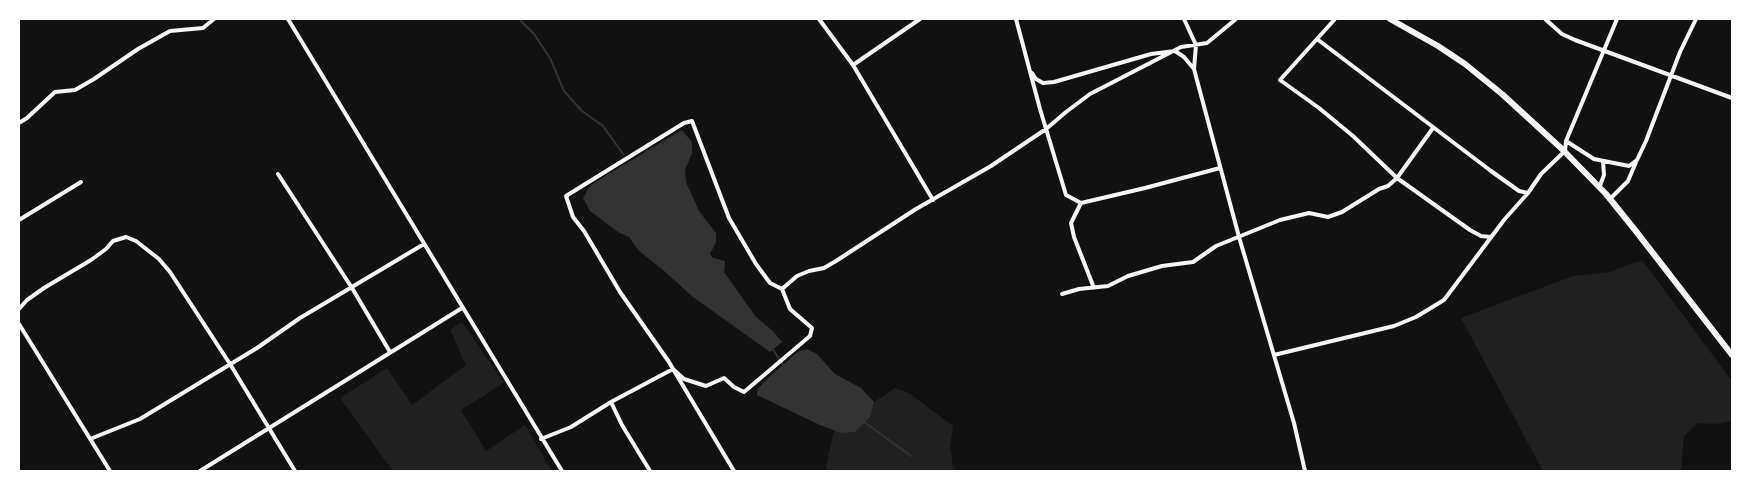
<!DOCTYPE html>
<html>
<head>
<meta charset="utf-8">
<style>
  body { margin:0 }
  #map { position:relative; width:1751px; height:490px; overflow:hidden; background:#111; font-family:"Asap Condensed",sans-serif }
  canvas { display:block }
  .frame { position:absolute; inset:0; border:20px solid #fff; pointer-events:none }
</style>
</head>
<body>
<div id="map">
<canvas width="1751" height="490"></canvas>
<div class="frame"></div>
</div>
<script>
const ctx = document.querySelector('canvas').getContext('2d');
ctx.lineJoin = 'round';
function fillPath(path, color) { ctx.fillStyle = color; ctx.fill(path, 'evenodd'); }
const toPath = rows => new Path2D(rows.map(r => 'M' + r).join(''));
function stroke(path, color, width, dash) { ctx.strokeStyle = color; ctx.lineWidth = width; ctx.lineCap = dash ? 'butt' : 'round'; ctx.setLineDash(dash || []); ctx.stroke(path); }
const green = toPath([
  [1642,260,1732,381,1732,421,1715,424,1698,423,1684,436,1681,471,1543,471,1461,318,1573,276,1610,272],
  [462,322,504,383,461,410,486,451,525,425,552,471,393,471,340,398,387,368,412,405,466,365,450,330],
  [895,388,910,394,953,426,950,447,954,471,826,471,826,466,834,430,841,433,870,417,874,402]
]);
const water = toPath([
  [682,130,692,142,692,153,685,170,686,182,699,211,716,233,716,242,710,254,713,258,725,261,724,272,756,317,773,331,782,342,770,352,693,297,663,270,639,251,629,237,618,232,590,211,583,198,590,186,610,173],
  [807,349,817,354,835,374,861,388,874,402,870,417,855,432,841,433,820,425,757,395,757,390,769,377,799,351]
]);
const stream = toPath([
  [519,19,534,34,550,58,564,91,582,111,603,126,623,154],
  [772,348,783,365],
  [864,422,911,456]
]);
const minor = toPath([
  [288,19,562,471],
  [819,19,853,65,933,200],
  [1016,19,1040,109,1066,195,1081,203,1071,223,1074,237,1094,288],
  [1184,19,1196,45,1194,69,1239,237,1294,423,1305,471],
  [1335,19,1280,80,1319,108,1353,136,1397,178,1470,230,1481,236,1491,237],
  [1545,19,1562,34,1575,40,1732,98],
  [1317,39,1491,171,1519,191,1528,193],
  [853,65,920,19],
  [1032,73,1036,79,1043,83,1054,82,1151,54,1175,51,1184,57,1194,69],
  [19,123,27,118,55,92,75,90,94,79,138,49,170,31,203,28,214,19],
  [1566,141,1594,159,1629,166,1637,160,1646,141,1680,52,1696,19],
  [278,174,352,288,390,352],
  [1599,188,1604,175,1603,161],
  [1610,199,1628,181,1636,162],
  [1081,203,1145,188,1220,168],
  [19,220,81,182],
  [782,289,797,276,809,271,824,268,836,261,916,209,991,166,1046,129,1066,112,1090,94,1181,47,1207,43,1236,19],
  [1062,294,1079,289,1108,286,1128,276,1162,266,1193,262,1216,246,1280,220,1309,213,1328,217,1342,212,1379,189,1388,186,1397,178,1433,128],
  [19,309,27,300,44,288,91,260,106,249,113,241,126,237,136,241,159,259,170,272,230,364,295,471],
  [19,324,110,471],
  [1274,355,1394,326,1416,317,1444,300,1504,220,1528,193,1541,174,1565,151,1566,141,1617,19],
  [611,402,622,425,650,471],
  [90,439,140,419,257,348,300,318,424,244],
  [541,439,571,427,611,402,673,369,684,379,706,386,724,378,734,387,744,392,810,336,812,328,790,309,782,289,770,283,756,264,729,218,692,121,684,123,566,196,573,217,584,231,620,292,669,362,673,369,734,471],
  [200,471,462,308]
]);
const primary = toPath([
  [1390,19,1438,46,1465,64,1502,94,1562,149,1606,194,1635,230,1732,355]
]);
fillPath(green, '#202020');
fillPath(water, '#333');
stroke(stream, '#333', 2);
stroke(minor, '#f5f5f5', 4);
stroke(primary, '#f5f5f5', 6);
</script>
</body>
</html>
